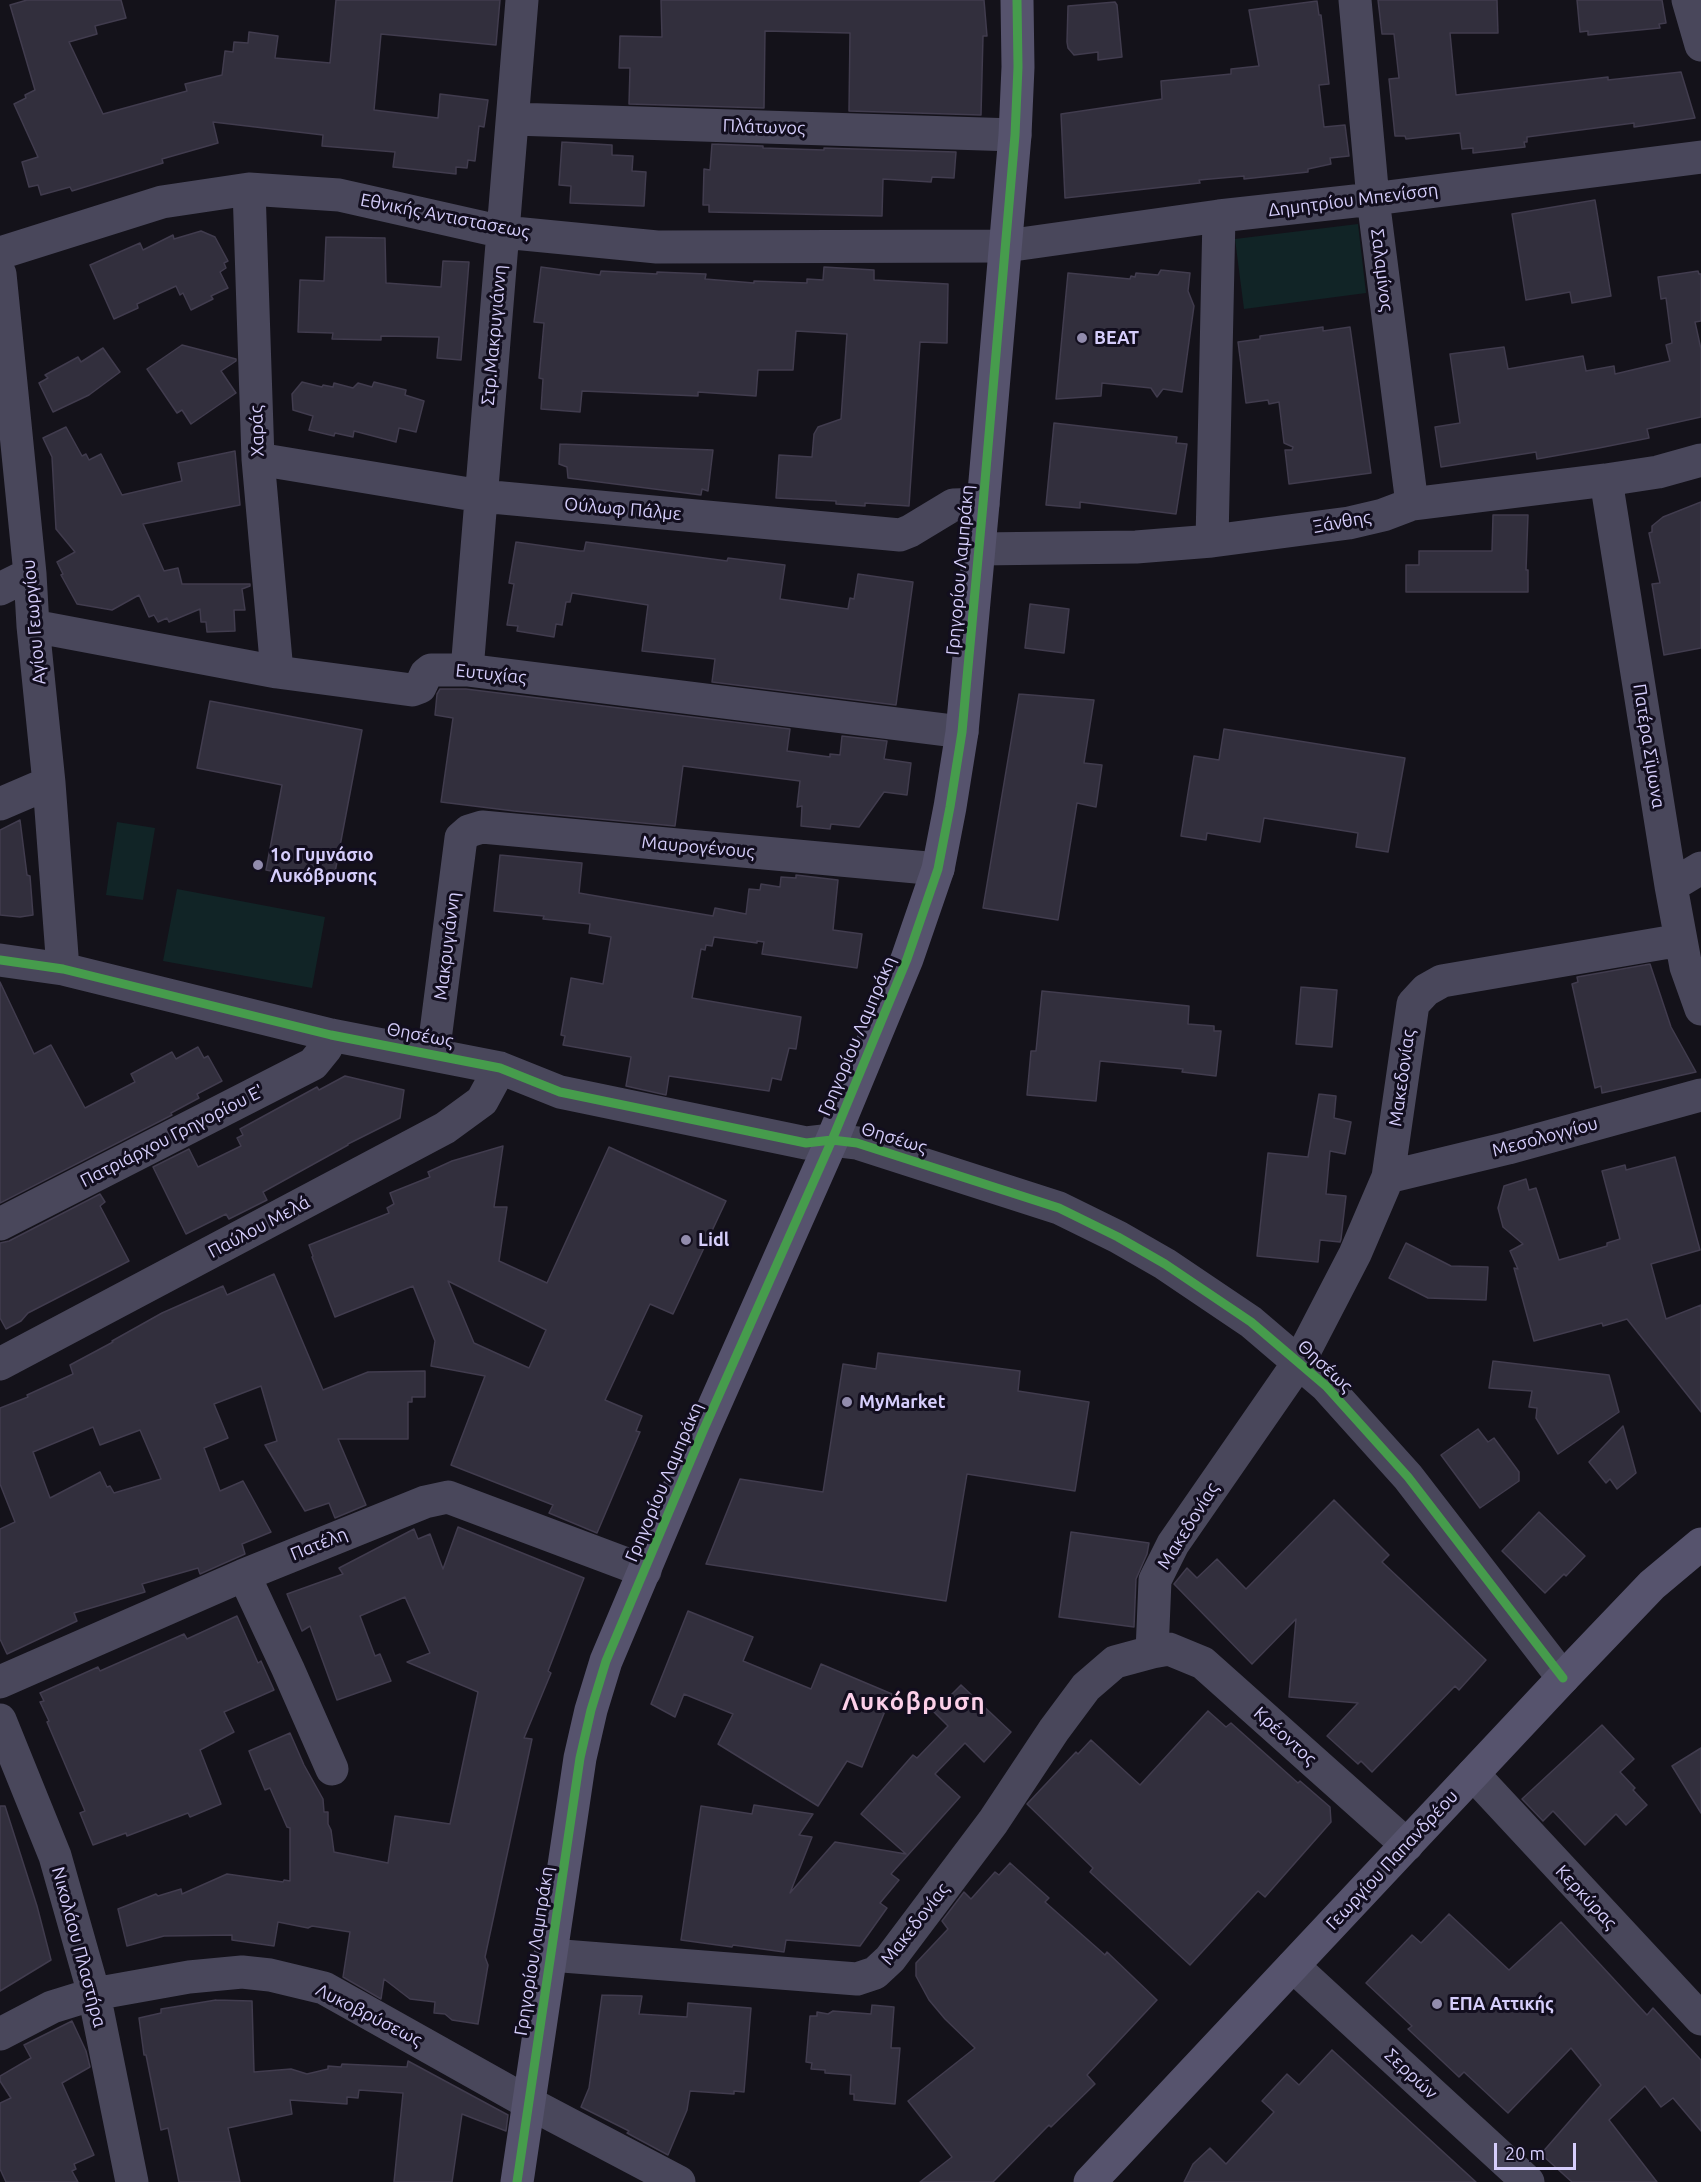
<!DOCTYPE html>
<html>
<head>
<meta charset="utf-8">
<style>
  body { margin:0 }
  #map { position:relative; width:1701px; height:2182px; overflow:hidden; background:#14121a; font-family:Ubuntu,sans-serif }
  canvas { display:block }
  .scale { position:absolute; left:1494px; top:2143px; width:82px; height:27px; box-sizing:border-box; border:3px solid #d6cefc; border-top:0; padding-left:8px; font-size:18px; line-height:21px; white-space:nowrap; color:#d6cefc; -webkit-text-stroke:4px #120e1e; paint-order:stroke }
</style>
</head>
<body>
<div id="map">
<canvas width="1701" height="2182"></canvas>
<div class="scale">20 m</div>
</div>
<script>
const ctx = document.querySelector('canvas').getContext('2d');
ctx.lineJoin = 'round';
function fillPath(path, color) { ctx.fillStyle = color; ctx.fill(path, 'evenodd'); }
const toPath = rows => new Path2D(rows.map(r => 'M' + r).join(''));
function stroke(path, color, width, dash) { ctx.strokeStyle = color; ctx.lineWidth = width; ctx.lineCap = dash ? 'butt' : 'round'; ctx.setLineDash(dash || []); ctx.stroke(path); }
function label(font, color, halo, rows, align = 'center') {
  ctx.font = font + ' Ubuntu,sans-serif'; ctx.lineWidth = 6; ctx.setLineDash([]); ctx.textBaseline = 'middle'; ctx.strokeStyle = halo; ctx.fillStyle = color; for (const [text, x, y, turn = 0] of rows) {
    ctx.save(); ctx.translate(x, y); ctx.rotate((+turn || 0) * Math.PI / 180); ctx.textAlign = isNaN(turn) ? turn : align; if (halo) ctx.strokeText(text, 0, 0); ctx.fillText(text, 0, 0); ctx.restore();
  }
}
const green = toPath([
  [1358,224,1366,293,1244,309,1235,239],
  [117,822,155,828,143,900,106,895],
  [177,889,325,917,312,988,163,961]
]);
const building = toPath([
  [27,0,121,0,126,18,95,26,97,34,69,42,103,114,187,91,185,84,222,75,225,51,233,52,234,42,248,43,249,32,278,36,275,58,330,63,336,0,500,0,496,45,381,34,374,110,438,118,440,94,488,100,484,127,479,126,475,161,468,160,467,168,456,167,456,174,393,167,395,152,322,146,323,135,213,122,218,143,162,159,163,163,72,191,70,187,41,195,38,185,29,187,22,162,38,157,14,104,26,98,25,95,35,90,10,5,27,0],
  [661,0,984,0,987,36,983,36,981,115,849,111,850,33,765,31,764,108,629,104,630,68,619,68,620,36,662,37,661,0],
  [1378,0,1497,0,1498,33,1450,33,1456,95,1608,77,1608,80,1681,72,1695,118,1634,127,1634,123,1527,137,1527,142,1524,142,1525,147,1473,153,1473,148,1462,149,1460,133,1406,139,1405,136,1395,136,1389,79,1399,78,1394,34,1382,34,1378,0],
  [1577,0,1662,0,1666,23,1659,24,1660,28,1588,35,1588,31,1580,32,1577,0],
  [1317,1,1319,15,1321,15,1329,84,1319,85,1324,127,1345,125,1349,156,1330,158,1331,164,1308,169,1308,172,1244,179,1244,176,1199,180,1200,183,1065,198,1061,114,1162,99,1161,81,1231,74,1231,69,1259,66,1249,10,1317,1],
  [1115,2,1117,5,1122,57,1098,60,1098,52,1074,55,1068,48,1067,42,1068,6,1115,2],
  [562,142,612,145,612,155,633,156,632,171,646,172,644,206,570,203,571,186,559,185,562,142],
  [712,144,763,146,763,148,824,150,824,148,956,152,954,178,932,177,931,182,883,179,882,216,709,212,709,205,703,205,704,169,710,170,712,144],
  [1595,200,1611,296,1572,303,1570,292,1526,300,1512,214,1595,200],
  [201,231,215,237,228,261,224,263,226,268,220,272,228,288,211,296,213,299,191,310,183,293,180,295,176,286,137,304,138,308,114,319,90,265,140,243,143,250,173,235,174,239,201,231],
  [326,237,385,238,386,283,441,287,443,261,469,262,461,360,437,358,439,337,381,336,381,340,332,339,333,333,298,332,300,280,324,281,326,237],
  [541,267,600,275,601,271,657,274,657,272,706,274,705,279,754,283,754,281,807,283,807,279,823,280,824,267,874,270,874,280,948,284,947,343,920,342,909,506,865,503,865,506,836,504,836,501,776,498,779,455,812,457,814,434,818,427,841,419,847,334,796,331,793,370,758,370,756,396,698,392,698,396,582,391,580,412,541,409,543,379,539,378,544,323,534,322,541,267],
  [1161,270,1190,273,1188,291,1194,306,1182,392,1163,389,1157,397,1151,388,1102,383,1101,396,1056,399,1068,273,1130,279,1131,276,1135,277,1136,273,1158,275,1161,270],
  [1698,271,1699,274,1701,274,1701,321,1695,322,1701,349,1701,417,1647,429,1649,438,1599,448,1537,459,1536,452,1441,467,1435,427,1460,423,1450,354,1504,347,1508,369,1583,356,1586,371,1614,366,1615,374,1670,361,1666,345,1672,343,1666,298,1661,299,1658,277,1698,271],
  [1323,327,1323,331,1350,327,1371,473,1289,484,1285,450,1292,450,1293,447,1284,443,1279,402,1269,404,1268,400,1246,403,1238,342,1260,339,1260,336,1323,327],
  [182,345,236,359,236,361,221,371,236,393,191,424,182,410,177,413,147,369,182,345],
  [103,348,120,372,89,395,53,412,39,383,48,378,45,375,78,357,81,362,103,348],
  [302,382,322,387,323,385,333,387,334,383,353,388,358,383,372,387,374,382,406,390,405,395,424,401,416,432,399,428,396,442,354,431,353,437,335,433,334,436,309,430,313,416,293,410,292,394,302,382],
  [1054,423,1177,437,1176,443,1187,444,1176,514,1080,502,1080,508,1046,505,1054,423],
  [66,427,82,456,86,454,89,460,101,454,122,495,182,481,178,463,235,451,240,505,143,524,164,571,178,568,182,584,250,584,250,586,242,589,245,610,234,610,235,631,207,632,206,622,201,622,200,609,169,622,167,618,158,622,154,615,149,617,139,595,112,610,77,604,61,575,63,574,57,562,75,552,56,529,52,457,43,438,66,427],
  [560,444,713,450,708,491,702,489,701,495,568,478,567,467,559,464,560,444],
  [1701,502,1701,648,1664,655,1652,584,1660,583,1649,533,1652,532,1652,526,1663,517,1701,502],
  [1493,515,1528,515,1526,570,1528,570,1528,592,1406,592,1406,565,1419,565,1419,551,1492,551,1493,515],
  [516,542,580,551,584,551,586,542,727,561,728,558,785,565,780,599,848,609,850,598,854,599,858,574,913,582,896,705,712,682,715,659,642,651,648,605,572,593,570,602,566,602,562,625,556,624,554,637,517,631,518,626,507,625,514,584,509,583,516,542],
  [1030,604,1069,609,1064,653,1025,648,1030,604],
  [440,689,466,689,790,729,787,751,830,757,830,754,840,755,842,736,887,741,884,759,911,763,907,795,884,792,859,827,831,824,830,829,801,826,802,806,797,807,800,781,683,766,675,826,514,811,441,802,453,718,435,715,437,694,440,689],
  [1019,694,1094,700,1084,763,1102,765,1096,807,1077,803,1058,920,983,908,1019,694],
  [210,701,362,730,333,883,266,870,282,785,197,768,210,701],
  [1224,729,1405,758,1388,852,1356,847,1358,833,1264,818,1260,842,1207,833,1206,840,1181,836,1194,756,1219,760,1224,729],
  [20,820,27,875,30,876,33,915,20,917,0,915,0,830,20,820],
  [500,855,582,863,579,893,713,916,715,908,746,914,749,889,760,890,761,884,780,887,781,877,796,878,796,875,838,880,833,930,862,934,857,968,762,954,764,942,757,941,757,943,714,937,712,946,706,945,705,950,701,949,692,998,801,1017,796,1049,789,1048,781,1080,772,1078,769,1091,669,1076,666,1095,626,1086,631,1057,563,1045,565,1036,561,1035,571,978,603,984,611,937,589,933,590,924,543,919,544,916,494,911,500,855],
  [1650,964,1671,1027,1696,1072,1602,1093,1601,1086,1595,1088,1572,984,1578,982,1577,977,1650,964],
  [0,982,34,1054,51,1045,85,1108,135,1082,131,1074,172,1052,176,1059,198,1047,204,1058,208,1056,222,1081,197,1094,199,1098,171,1113,172,1115,0,1203,0,982],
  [1301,987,1337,990,1332,1047,1296,1044,1301,987],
  [1042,991,1189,1006,1188,1024,1214,1026,1214,1031,1221,1031,1216,1076,1182,1072,1183,1069,1100,1061,1096,1101,1027,1095,1031,1051,1036,1051,1042,991],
  [345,1076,404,1090,400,1118,348,1144,348,1145,263,1192,267,1200,229,1219,226,1214,186,1234,153,1167,189,1149,198,1167,241,1146,237,1138,243,1135,240,1129,317,1087,319,1090,345,1076],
  [1319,1094,1336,1096,1334,1118,1351,1122,1345,1154,1330,1151,1326,1194,1346,1196,1341,1239,1340,1242,1320,1240,1318,1262,1257,1256,1268,1153,1308,1157,1319,1094],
  [503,1146,494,1207,507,1207,499,1261,547,1283,609,1147,726,1201,673,1314,650,1304,605,1400,642,1416,636,1431,640,1432,597,1533,549,1513,553,1505,451,1465,485,1376,431,1366,435,1341,413,1286,335,1317,312,1257,313,1256,309,1245,389,1213,387,1208,394,1204,390,1193,430,1177,428,1172,452,1161,503,1146],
  [448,1281,546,1330,529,1368,474,1343,448,1281],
  [1675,1157,1700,1250,1651,1264,1666,1319,1701,1305,1701,1412,1627,1319,1603,1326,1602,1323,1534,1341,1514,1268,1518,1269,1510,1251,1523,1244,1503,1227,1498,1208,1504,1186,1526,1179,1529,1190,1536,1188,1559,1260,1607,1246,1607,1243,1620,1239,1602,1171,1625,1165,1626,1170,1675,1157],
  [100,1194,105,1202,100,1206,129,1261,28,1313,21,1321,6,1329,0,1318,0,1243,9,1241,100,1194],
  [1406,1243,1451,1266,1488,1267,1486,1300,1428,1298,1389,1278,1406,1243],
  [274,1274,323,1390,368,1372,425,1371,425,1397,412,1397,412,1402,408,1402,408,1439,338,1439,366,1505,335,1518,329,1503,305,1511,265,1445,277,1441,261,1386,214,1404,228,1438,204,1448,220,1491,243,1481,271,1532,242,1544,245,1554,200,1574,198,1568,142,1584,145,1592,74,1613,77,1621,7,1654,0,1639,0,1529,15,1522,0,1484,0,1408,28,1397,27,1395,73,1374,70,1365,113,1342,112,1341,162,1313,223,1286,227,1295,274,1274],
  [93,1427,100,1445,140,1430,161,1479,114,1493,110,1486,107,1487,100,1472,50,1498,33,1452,93,1427],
  [878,1353,1020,1371,1018,1391,1089,1402,1075,1491,967,1474,946,1601,706,1564,740,1479,823,1492,843,1364,876,1369,878,1353],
  [1493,1361,1609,1375,1619,1412,1558,1454,1536,1418,1537,1408,1529,1407,1532,1391,1489,1388,1493,1361],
  [1623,1426,1636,1473,1617,1489,1610,1479,1606,1483,1589,1462,1623,1426],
  [1478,1429,1488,1442,1494,1438,1519,1472,1519,1481,1480,1508,1441,1455,1478,1429],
  [1334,1500,1389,1555,1382,1562,1486,1660,1459,1690,1455,1686,1372,1772,1361,1761,1358,1764,1327,1736,1358,1703,1289,1697,1296,1619,1252,1664,1174,1584,1187,1568,1197,1578,1217,1559,1246,1589,1334,1500],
  [1539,1512,1585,1556,1566,1576,1564,1574,1545,1593,1502,1551,1539,1512],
  [458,1527,584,1578,548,1671,551,1673,524,1738,532,1739,485,1957,488,1965,478,2024,452,2020,445,2014,434,2013,435,2002,410,1999,384,1979,381,1999,343,1977,350,1932,312,1926,308,1928,278,1922,274,1946,232,1940,232,1935,164,1936,127,1946,118,1909,156,1894,158,1896,181,1889,182,1894,227,1874,283,1882,284,1880,290,1881,290,1828,287,1827,270,1788,265,1790,249,1751,290,1733,304,1765,323,1799,324,1812,328,1812,328,1824,331,1830,334,1852,388,1863,395,1816,450,1824,478,1692,407,1662,430,1653,405,1597,360,1616,375,1656,380,1654,391,1681,337,1700,310,1626,302,1631,287,1594,343,1574,339,1568,414,1529,418,1539,430,1534,443,1569,458,1527],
  [1071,1532,1149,1543,1147,1554,1136,1579,1134,1627,1059,1617,1071,1532],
  [688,1611,753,1637,743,1661,811,1689,821,1664,892,1694,862,1767,847,1761,818,1806,718,1744,733,1714,684,1694,675,1717,651,1704,688,1611],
  [237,1616,258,1663,261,1661,274,1690,224,1712,234,1732,200,1750,221,1804,190,1817,188,1813,127,1836,126,1833,93,1845,80,1813,85,1811,47,1722,49,1721,40,1702,44,1701,40,1693,98,1667,100,1671,184,1634,187,1639,237,1616],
  [961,1685,1011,1732,984,1762,965,1743,935,1774,960,1797,891,1874,899,1880,880,1903,887,1908,860,1946,786,1940,784,1952,733,1945,732,1947,681,1940,701,1806,752,1814,754,1805,813,1814,799,1835,812,1837,790,1893,835,1842,906,1854,861,1814,913,1755,917,1758,948,1726,934,1712,961,1685],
  [1208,1711,1226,1727,1231,1723,1298,1783,1300,1781,1330,1807,1331,1822,1265,1897,1258,1891,1190,1965,1090,1872,1093,1868,1027,1804,1076,1752,1078,1754,1091,1740,1140,1785,1208,1711],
  [1602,1725,1634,1759,1620,1772,1635,1788,1633,1790,1647,1805,1626,1825,1616,1814,1585,1845,1553,1811,1543,1821,1522,1799,1602,1725],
  [1701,1748,1701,1813,1672,1766,1701,1748],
  [0,1806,5,1806,37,1906,51,1960,0,1991,0,1806],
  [1010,1863,1049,1898,1045,1902,1105,1955,1107,1952,1157,2000,1087,2075,1095,2084,1051,2127,1049,2125,993,2182,920,2182,952,2157,908,2101,975,2048,945,2019,929,2000,916,1976,916,1963,948,1929,942,1921,964,1892,971,1899,995,1872,999,1875,1010,1863],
  [1449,1914,1509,1970,1561,1922,1647,2015,1653,2008,1701,2060,1701,2131,1673,2098,1661,2107,1645,2086,1609,2120,1657,2182,1572,2182,1541,2154,1601,2085,1571,2048,1508,2113,1464,2072,1459,2077,1408,2029,1412,2026,1366,1983,1412,1935,1421,1943,1449,1914],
  [602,1995,642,1996,639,2014,687,2017,688,2003,751,2008,744,2092,734,2091,734,2094,690,2091,687,2110,668,2155,627,2133,629,2131,581,2107,589,2088,602,1995],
  [216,2000,252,2001,254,2072,291,2069,307,2074,328,2069,328,2066,341,2067,342,2064,407,2067,408,2061,508,2115,506,2131,462,2114,452,2182,394,2182,403,2093,359,2090,358,2098,347,2097,347,2104,290,2100,292,2114,228,2128,240,2182,179,2182,168,2128,161,2130,146,2055,144,2055,139,2018,161,2013,161,2009,216,2000],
  [872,2005,894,2007,891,2048,900,2048,895,2104,854,2100,854,2094,850,2094,851,2075,825,2073,825,2070,811,2069,812,2063,806,2062,810,2016,817,2016,817,2012,828,2014,833,2011,871,2014,872,2005],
  [72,2021,86,2051,90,2067,62,2083,94,2155,74,2164,76,2169,72,2171,78,2182,6,2182,0,2169,0,2103,11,2098,0,2081,0,2076,31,2058,24,2045,72,2021],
  [1332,2050,1476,2182,1184,2182,1193,2164,1210,2148,1226,2164,1274,2112,1262,2101,1287,2074,1299,2085,1332,2050]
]);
const street = toPath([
  [1355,0,1373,199,1412,504],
  [1688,0,1701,45],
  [513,119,1015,135],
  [249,189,258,459,277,672],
  [0,253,162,202,249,189,339,195,503,232,657,247,1006,246,1219,216,1373,199,1701,157],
  [0,274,30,574,33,626,49,783,63,969],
  [258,459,481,496,900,535,910,531,953,505,983,504],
  [1606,480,1671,886,1686,967,1701,1009],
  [1212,541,1219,216],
  [979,549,1136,547,1212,541,1349,523,1383,515,1412,504,1606,480,1658,472,1701,460],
  [0,589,30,574],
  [33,626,277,672,412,690,420,687,426,674,431,670,467,670,962,732],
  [467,670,522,0],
  [0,804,49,783],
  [1671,886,1701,868],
  [0,960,63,969,331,1035,500,1068,560,1092,806,1143,832,1140,857,1143,1059,1208,1118,1237,1165,1264,1251,1322,1326,1386,1408,1477,1563,1678],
  [433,1055,461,838,469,831,482,827,938,869],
  [1388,1177,1508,1148,1701,1095],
  [0,1224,313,1064,326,1048,331,1035],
  [0,1364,445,1128,482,1101,500,1068],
  [244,1575,288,1669,332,1769],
  [1152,1652,1169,1649,1203,1663,1407,1845],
  [0,1682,244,1575,425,1502,448,1497,645,1571],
  [0,1720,55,1856,94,1994,132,2182],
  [1473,1774,1701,2019],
  [550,1955,857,1979,875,1973,890,1959,993,1822,1054,1730,1086,1687,1115,1662,1152,1652,1155,1580,1173,1544,1299,1362,1355,1254,1388,1177,1413,1004,1426,990,1442,981,1681,940],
  [1293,1966,1528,2182],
  [0,2034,52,2007,94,1994,189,1977,242,1972,270,1975,324,1988,529,2103,679,2182]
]);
const secondary = toPath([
  [517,2182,580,1758,591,1710,606,1661,703,1431,832,1140,907,959,938,869,950,807,962,732,983,504,1015,135,1018,67,1017,0],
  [1090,2182,1563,1678,1652,1585,1701,1544]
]);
const cycleway = toPath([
  [0,960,63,969,331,1035,500,1068,560,1092,806,1143,832,1140,857,1143,1059,1208,1118,1237,1165,1264,1251,1322,1326,1386,1408,1477,1563,1678],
  [517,2182,580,1758,591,1710,606,1661,703,1431,832,1140,907,959,938,869,950,807,962,732,983,504,1015,135,1018,67,1017,0]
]);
const markers = [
  [1082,338,6,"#928cad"],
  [258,865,6,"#928cad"],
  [686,1240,6,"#928cad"],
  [847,1402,6,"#928cad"],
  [1437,2004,6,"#928cad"]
];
const streetNames = [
  ["Πλάτωνος",764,127,2],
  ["Δημητρίου Μπενίσση",1353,200,-7],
  ["Εθνικής Αντιστασεως",445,216,11],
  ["Σαλαμίνος",1382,270,83],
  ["Στρ.Μακρυγιάννη",494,335,-85],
  ["Χαράς",257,431,-92],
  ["Ούλωφ Πάλμε",623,509,5],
  ["Ξάνθης",1342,522,-10],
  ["Γρηγορίου Λαμπράκη",960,570,-85],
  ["Αγίου Γεωργίου",34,622,-95],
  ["Ευτυχίας",491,674,6],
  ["Πατέρα Σϊμωνα",1649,746,81],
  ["Μαυρογένους",698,847,5],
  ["Μακρυγιάννη",447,946,-83],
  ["Θησέως",420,1035,11],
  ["Γρηγορίου Λαμπράκη",857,1036,-67],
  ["Μακεδονίας",1402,1078,-82],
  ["Πατριάρχου Γρηγορίου Ε'",172,1136,-27],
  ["Μεσολογγίου",1545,1137,-15],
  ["Θησέως",894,1138,17],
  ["Παύλου Μελά",259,1227,-28],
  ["Θησέως",1325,1366,43],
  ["Γρηγορίου Λαμπράκη",664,1482,-67],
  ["Μακεδονίας",1188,1526,-58],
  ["Πατέλη",319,1544,-22],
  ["Κρέοντος",1285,1736,42],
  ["Γεωργίου Παπανδρέου",1392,1860,-47],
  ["Κερκύρας",1586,1897,47],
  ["Μακεδονίας",915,1924,-52],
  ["Νικολάου Πλαστήρα",79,1947,75],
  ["Γρηγορίου Λαμπράκη",534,1951,-81],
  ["Λυκοβρύσεως",369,2015,27],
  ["Σερρών",1411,2074,43]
];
const poiNames = [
  ["ΒΕΑΤ",1094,338],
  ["1ο Γυμνάσιο",270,855],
  ["Λυκόβρυσης",270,876],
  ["Lidl",698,1240],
  ["MyMarket",859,1402],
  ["ΕΠΑ Αττικής",1449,2004]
];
const districtNames = [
  ["Λυκόβρυση",914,1702]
];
fillPath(green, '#112426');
fillPath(building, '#322f3d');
stroke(building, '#413c4e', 1.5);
stroke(street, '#49475b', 33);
stroke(secondary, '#56536d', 33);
stroke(cycleway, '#469c4c', 9);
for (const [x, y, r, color] of markers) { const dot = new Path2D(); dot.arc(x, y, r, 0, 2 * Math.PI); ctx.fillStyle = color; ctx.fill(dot); stroke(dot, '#120e1e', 2); }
label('18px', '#d6cefc', '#120e1e', streetNames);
label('bold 18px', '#d6cefc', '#120e1e', poiNames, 'left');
ctx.letterSpacing = '1.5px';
label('bold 24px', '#fcd0e9', '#120e1e', districtNames);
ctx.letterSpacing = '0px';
</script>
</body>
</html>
